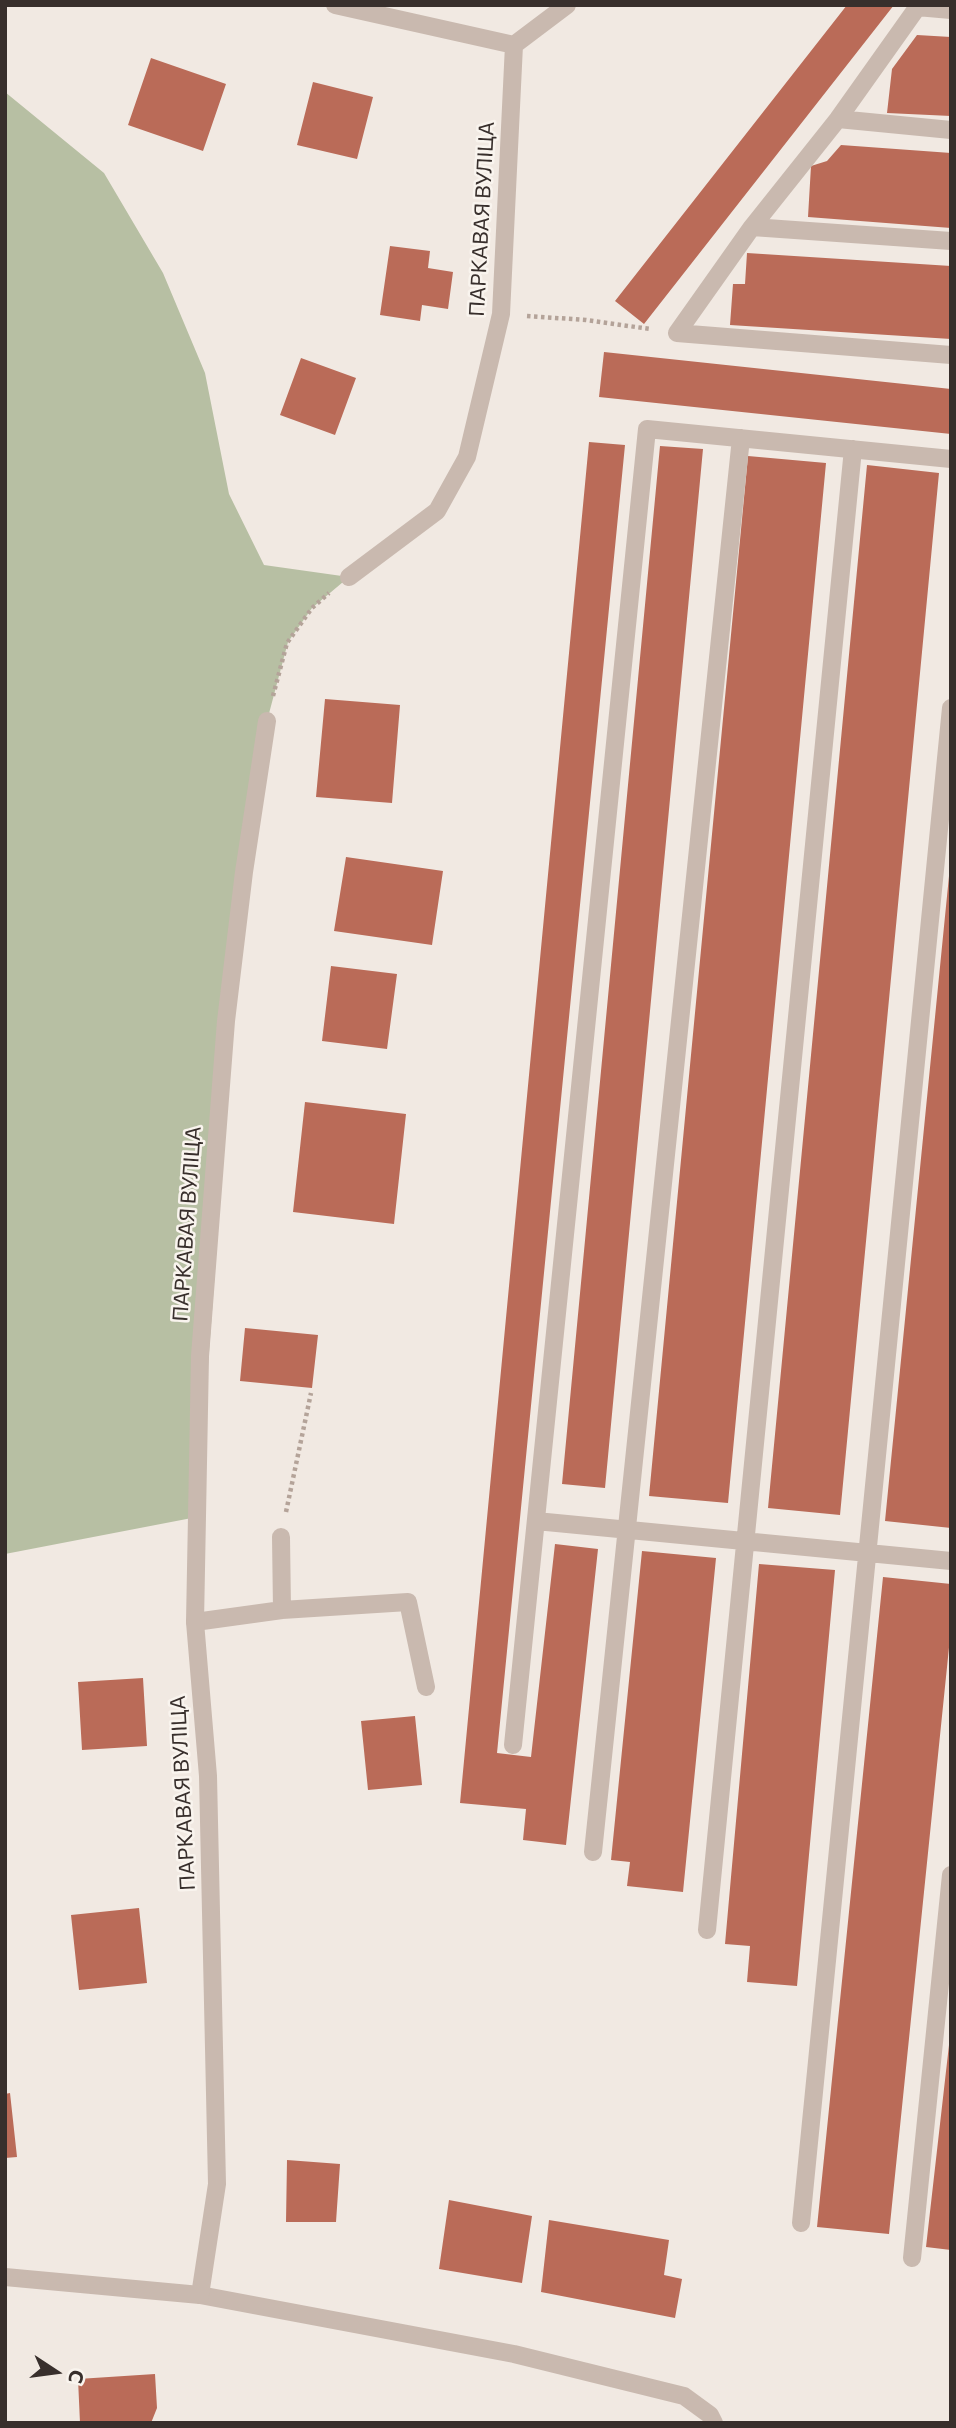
<!DOCTYPE html>
<html>
<head>
<meta charset="utf-8">
<style>
  body { margin:0 }
  #map { position:relative; width:956px; height:2428px; overflow:hidden; background:#f1e9e2; font-family:Commissioner,sans-serif }
  canvas { display:block }
  .frame { position:absolute; inset:0; border:7px solid #382f2c; pointer-events:none }
  .north { position:absolute; left:21px; top:2337px; width:70px; height:70px; -webkit-text-stroke:5px #f9f4ee; paint-order:stroke; rotate:103deg; font-size:19px; font-weight:700; line-height:28px; text-align:center; color:#382f2c }
  .north::after { content:''; display:block; margin:auto; width:24px; height:32px; background:#382f2c; clip-path:polygon(50% 0,100% 100%,50% 72%,0 100%) }
</style>
</head>
<body>
<div id="map">
<canvas width="956" height="2428"></canvas>
<div class="frame"></div>
<div class="north">С</div>
</div>
<script>
const ctx = document.querySelector('canvas').getContext('2d');
ctx.lineJoin = 'round';
function fillPath(path, color) { ctx.fillStyle = color; ctx.fill(path, 'evenodd'); }
const toPath = rows => new Path2D(rows.map(r => 'M' + r).join(''));
function stroke(path, color, width, dash) { ctx.strokeStyle = color; ctx.lineWidth = width; ctx.lineCap = dash ? 'butt' : 'round'; ctx.setLineDash(dash || []); ctx.stroke(path); }
function label(font, color, halo, rows, align = 'center') {
  ctx.font = font + ' Commissioner,sans-serif'; ctx.lineWidth = 5; ctx.setLineDash([]); ctx.textBaseline = 'middle'; ctx.strokeStyle = halo; ctx.fillStyle = color; for (const [text, x, y, turn = 0] of rows) {
    ctx.save(); ctx.translate(x, y); ctx.rotate((+turn || 0) * Math.PI / 180); ctx.textAlign = isNaN(turn) ? turn : align; if (halo) ctx.strokeText(text, 0, 0); ctx.fillText(text, 0, 0); ctx.restore();
  }
}
const green = toPath([
  [5,92,104,173,163,273,205,373,229,494,264,565,349,577,312,608,288,642,267,721,244,872,197,1517,5,1554]
]);
const building = toPath([
  [847,5,894,5,644,324,615,301],
  [917,35,951,37,951,116,887,113,892,69],
  [151,58,226,84,203,151,128,125],
  [313,82,373,97,357,159,297,145],
  [841,145,951,153,951,228,808,217,811,166,827,161],
  [390,246,430,251,428,268,453,272,448,309,422,305,420,321,380,315],
  [747,253,951,266,951,339,730,325,733,284,745,284],
  [604,352,951,389,951,434,599,397],
  [301,358,356,378,335,435,280,415],
  [589,442,625,445,497,1753,531,1757,555,1544,598,1549,566,1845,523,1840,526,1809,460,1803],
  [660,446,703,449,605,1488,562,1484],
  [748,456,826,463,728,1503,649,1496],
  [867,465,939,473,840,1515,768,1508],
  [325,699,400,705,392,803,316,797],
  [346,857,443,871,432,945,334,931],
  [949,876,951,876,951,1528,885,1521],
  [331,966,397,974,387,1049,322,1041],
  [305,1102,406,1114,394,1224,293,1212],
  [245,1328,318,1335,312,1388,240,1381],
  [642,1551,716,1558,683,1892,627,1886,630,1862,611,1860],
  [759,1564,835,1570,797,1986,747,1982,750,1946,725,1944],
  [883,1577,951,1584,951,1628,889,2234,817,2227],
  [143,1678,147,1746,82,1750,78,1682],
  [415,1716,422,1785,368,1790,361,1721],
  [139,1908,147,1983,79,1990,71,1915],
  [949,2045,951,2045,951,2250,926,2247],
  [10,2093,17,2157,5,2158,5,2094],
  [287,2160,340,2164,336,2222,286,2222],
  [449,2200,532,2216,522,2283,439,2269],
  [549,2220,669,2240,664,2275,682,2279,675,2318,541,2292],
  [155,2374,157,2408,151,2423,80,2423,78,2379]
]);
const path = toPath([
  [527,316,586,320,650,329],
  [273,696,287,643,312,608,329,593],
  [286,1512,311,1393]
]);
const service = toPath([
  [917,7,951,10],
  [838,119,951,130],
  [752,227,951,241],
  [677,333,752,227,838,119,919,5],
  [677,333,951,355],
  [536,1521,951,1561],
  [281,1537,282,1610],
  [195,1622,282,1610,408,1602,426,1687],
  [513,1745,647,429,951,459],
  [593,1852,741,438],
  [707,1930,853,449],
  [801,2223,951,708],
  [912,2258,951,1875],
  [200,2295,514,2354,684,2396,710,2415,714,2423]
]);
const minor = toPath([
  [335,5,514,45],
  [514,45,567,5],
  [349,577,437,511,467,457,501,314,514,45],
  [5,2277,200,2295,217,2184,208,1776,195,1622,200,1356,226,1021,244,872,267,721]
]);
const streetNames = [
  ["ПАРКАВАЯ ВУЛІЦА",482,219,-87],
  ["ПАРКАВАЯ ВУЛІЦА",187,1224,-86],
  ["ПАРКАВАЯ ВУЛІЦА",183,1793,-93]
];
fillPath(green, '#b7bfa3');
fillPath(building, '#ba6b58');
stroke(path, '#b4a399', 4.5, [3.5, 3.5]);
stroke(service, '#c9b9af', 18);
stroke(minor, '#c9b9af', 18);
label('21px', '#382f2c', '#f9f4ee', streetNames);
</script>
</body>
</html>
